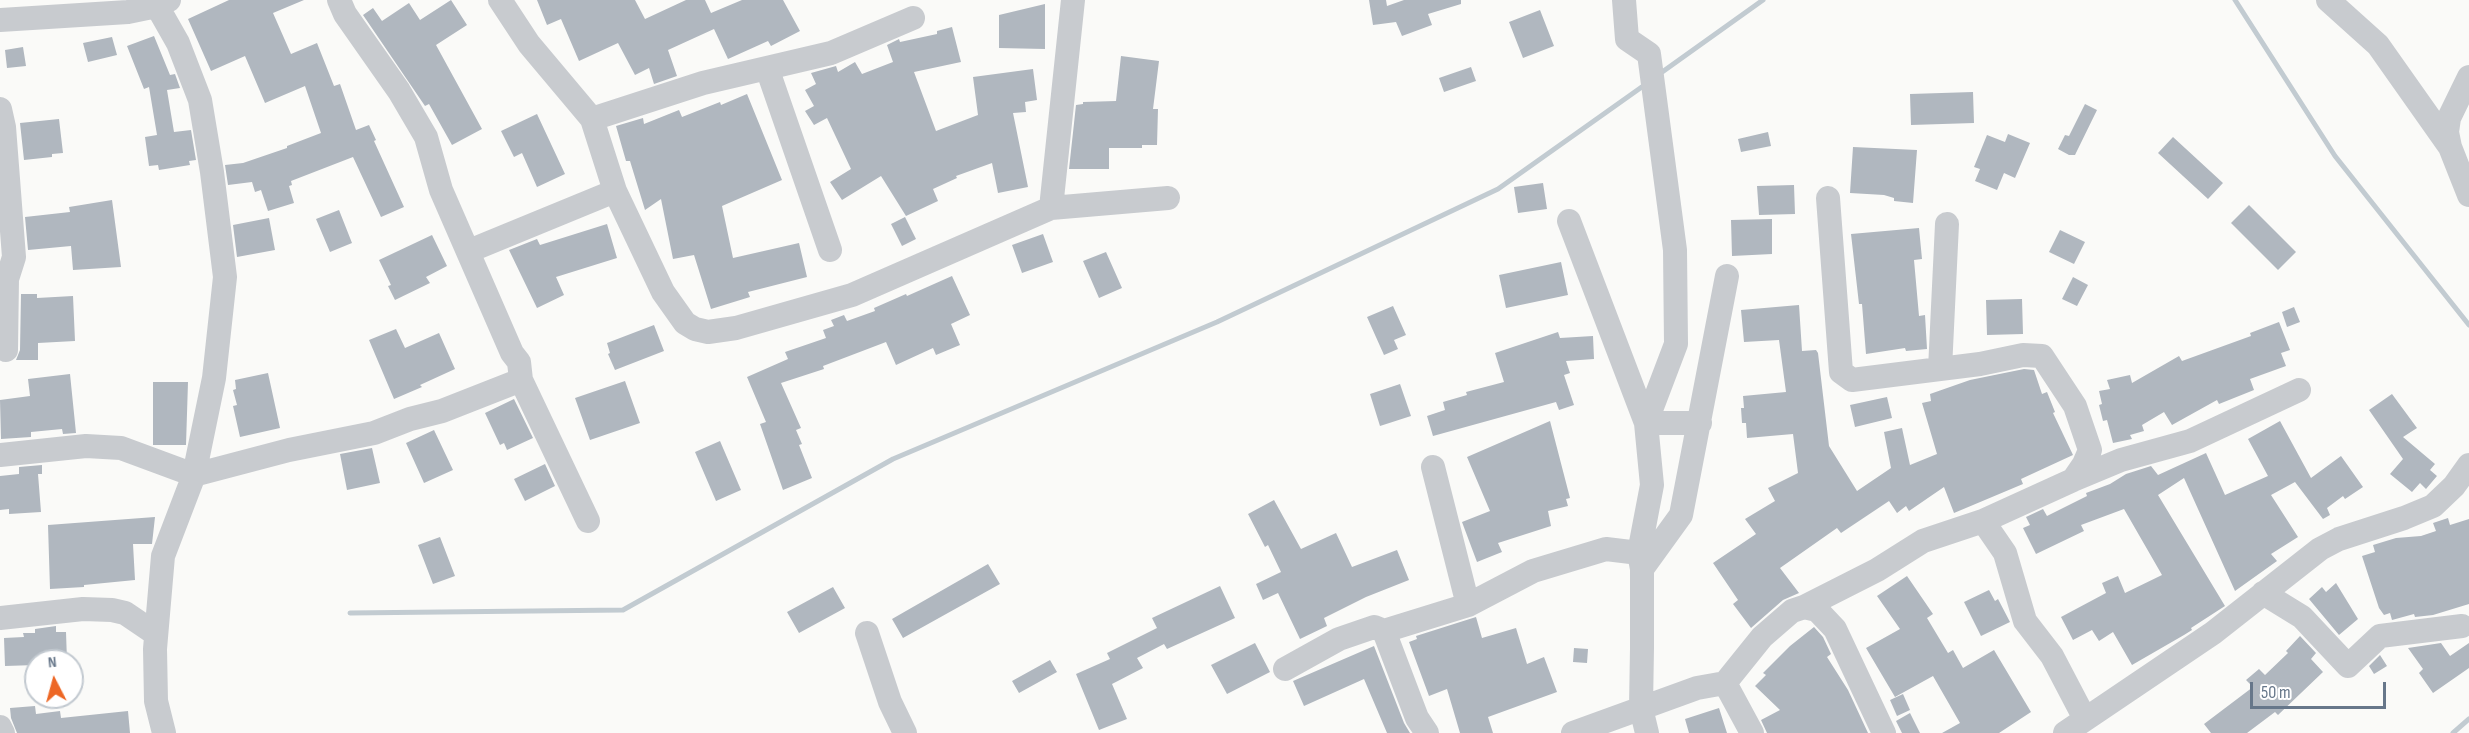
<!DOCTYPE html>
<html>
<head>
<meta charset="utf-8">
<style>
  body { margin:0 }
  #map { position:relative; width:2469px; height:733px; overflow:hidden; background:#fafaf8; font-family:"Sofia Sans Condensed",sans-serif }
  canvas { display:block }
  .north { position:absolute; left:24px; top:649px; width:60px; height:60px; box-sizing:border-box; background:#fff; border:2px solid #c2c9d0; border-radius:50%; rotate:354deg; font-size:16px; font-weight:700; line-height:24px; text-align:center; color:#67778a }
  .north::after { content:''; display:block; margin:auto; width:21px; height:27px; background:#ed6725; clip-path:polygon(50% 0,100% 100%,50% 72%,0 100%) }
  .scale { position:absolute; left:2250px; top:682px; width:136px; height:27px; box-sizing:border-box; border:3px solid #67778a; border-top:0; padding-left:8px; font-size:18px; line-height:21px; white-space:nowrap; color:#67778a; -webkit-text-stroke:4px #fff; paint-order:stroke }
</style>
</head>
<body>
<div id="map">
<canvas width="2469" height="733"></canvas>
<div class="north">N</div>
<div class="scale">50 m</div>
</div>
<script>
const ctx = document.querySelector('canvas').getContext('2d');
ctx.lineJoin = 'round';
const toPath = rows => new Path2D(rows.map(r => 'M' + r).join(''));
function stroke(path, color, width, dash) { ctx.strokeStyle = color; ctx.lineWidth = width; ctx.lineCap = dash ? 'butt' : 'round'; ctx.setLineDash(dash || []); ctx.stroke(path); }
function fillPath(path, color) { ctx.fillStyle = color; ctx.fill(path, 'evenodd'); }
const stream = toPath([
  [2235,0,2335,156,2469,325],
  [1658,75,1763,0],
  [350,613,623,610,893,459,1217,322,1498,189,1646,84],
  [2453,733,2469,719]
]);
const building = toPath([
  [229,0,304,0,273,13,291,54,317,43,334,86,340,84,356,130,369,125,376,140,374,141,404,207,381,217,353,157,291,181,292,185,289,186,294,203,268,211,261,190,255,192,252,182,228,185,225,165,243,163,287,148,287,146,321,133,305,86,265,103,245,56,211,71,188,19],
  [451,0,467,25,436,45,482,129,452,145,429,104,425,106,363,15,373,8,382,21,409,3,420,20],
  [537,0,635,0,645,19,686,0,705,0,711,13,742,0,783,0,800,31,771,46,768,41,728,59,714,29,668,50,677,76,654,84,649,68,635,75,618,43,579,61,561,19,547,25],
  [1369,0,1386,0,1387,6,1404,0,1461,0,1461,4,1428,14,1432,25,1402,36,1396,22,1373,25],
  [1045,4,1045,49,999,48,999,15],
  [1540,10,1554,46,1523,58,1509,22],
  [952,27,961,62,914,72,936,131,978,115,973,77,1033,69,1037,100,1025,102,1026,112,1013,113,1028,187,998,193,992,163,956,176,957,178,933,189,938,201,906,216,881,176,842,200,830,182,851,169,827,118,814,125,805,111,814,106,805,90,816,84,811,73,836,66,838,72,855,62,862,74,893,62,887,45,899,39,900,42,937,34,937,31],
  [154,36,170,75,175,74,180,88,167,90,174,132,191,130,196,160,189,161,190,165,159,170,158,165,149,166,145,137,157,135,149,87,144,89,127,46],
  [112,37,117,55,88,62,83,43],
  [23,47,26,66,7,68,5,50],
  [1121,56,1159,61,1153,109,1158,109,1157,145,1142,145,1142,148,1109,148,1109,169,1069,169,1076,105,1083,104,1083,102,1116,101],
  [1471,67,1476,81,1444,92,1439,78],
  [1973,92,1974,123,1911,125,1910,94],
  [747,94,782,180,722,206,733,258,799,243,807,277,748,292,750,297,711,309,694,255,673,259,661,199,645,210,630,161,626,161,616,126,643,118,644,124,679,110,682,117,720,102,721,105],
  [2085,104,2097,110,2075,155,2069,155,2058,149,2065,135,2069,136],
  [537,114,565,174,537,187,522,153,514,157,501,131],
  [59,119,63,153,52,154,52,157,24,160,20,123],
  [1768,132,1771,146,1741,152,1738,139],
  [2008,134,2030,143,2015,178,2004,173,1997,190,1975,181,1980,169,1974,167,1987,135,2005,142],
  [2173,137,2223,183,2208,199,2158,153],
  [1853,147,1917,150,1913,203,1894,201,1894,198,1884,195,1850,193],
  [1543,183,1547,209,1518,213,1514,187],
  [1794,185,1795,214,1759,215,1757,186],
  [112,200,121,267,73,270,71,246,28,250,25,217,70,212,69,207],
  [2249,205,2296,252,2278,270,2231,223],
  [339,210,352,243,330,252,316,219],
  [905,217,916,239,902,246,891,224],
  [269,218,275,250,237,257,233,225],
  [1772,219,1772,254,1732,256,1731,220],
  [607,224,617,258,556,277,564,295,537,308,509,250,537,239,540,245],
  [1919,228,1922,259,1914,260,1919,316,1925,315,1927,349,1906,351,1905,348,1866,354,1862,304,1859,304,1851,234],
  [2060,230,2085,242,2074,264,2049,252],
  [1043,234,1053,262,1022,273,1012,245],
  [432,235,447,266,426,277,430,283,395,300,388,286,391,285,379,260],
  [1106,252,1122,288,1099,298,1083,261],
  [1561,262,1568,295,1506,308,1499,275],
  [952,276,970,315,951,324,960,345,936,355,933,348,896,365,886,342,823,366,824,369,781,383,801,428,796,430,802,444,799,445,812,478,783,490,760,424,766,422,747,377,788,359,785,352,826,338,823,330,834,326,831,320,844,315,847,321,875,311,874,308,906,294,907,296],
  [2073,277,2088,285,2077,306,2062,299],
  [21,294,37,294,37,298,73,296,75,341,38,343,38,360,16,360,20,350],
  [2022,299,2023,334,1987,335,1986,300],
  [1799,305,1802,351,1816,350,1818,353,1829,446,1857,491,1891,468,1884,432,1902,428,1910,465,1937,454,1922,403,1931,401,1930,394,1970,380,2024,369,2034,370,2042,394,2047,392,2055,412,2053,413,2073,455,2021,479,2023,484,1954,513,1944,487,1909,511,1906,506,1897,513,1889,501,1841,533,1837,528,1780,568,1799,593,1783,600,1751,628,1733,604,1738,600,1713,563,1756,534,1745,519,1775,501,1768,488,1798,473,1793,434,1747,438,1746,423,1742,423,1741,408,1744,408,1743,396,1786,392,1779,340,1744,342,1741,310],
  [1393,306,1406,335,1394,340,1398,349,1384,355,1367,317],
  [2294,307,2300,322,2287,327,2282,312],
  [2279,322,2290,350,2281,353,2286,366,2250,379,2254,390,2219,404,2217,400,2172,425,2164,412,2142,425,2144,431,2130,435,2132,439,2113,443,2107,420,2103,421,2099,405,2102,404,2099,391,2110,389,2107,380,2130,375,2132,383,2179,356,2182,361,2251,336,2250,333],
  [654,325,664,351,615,370,608,354,610,353,607,343],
  [396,329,405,348,439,333,455,369,420,385,422,387,394,399,369,340],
  [1558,332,1560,338,1593,336,1594,359,1566,361,1570,373,1564,375,1574,405,1559,410,1556,402,1433,436,1427,416,1445,410,1443,402,1467,395,1466,392,1504,382,1495,353],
  [268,373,280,428,240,437,233,406,237,405,233,390,236,389,235,380],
  [70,374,76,433,63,434,62,429,31,432,31,437,1,439,0,400,30,396,28,379],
  [625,381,640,423,590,440,575,398],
  [153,382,188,382,186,445,153,445],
  [1400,384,1411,416,1380,426,1370,394],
  [2392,394,2417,428,2403,437,2435,464,2430,470,2437,476,2426,489,2420,483,2412,492,2390,474,2403,459,2369,410],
  [1887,397,1892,418,1855,427,1850,405],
  [514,399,533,438,507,450,504,443,500,445,485,413],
  [1550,421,1570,498,1566,499,1568,506,1548,511,1551,526,1498,543,1502,552,1477,562,1462,522,1490,511,1467,457],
  [2280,421,2311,478,2341,456,2363,487,2345,499,2343,496,2327,508,2330,515,2323,519,2295,482,2271,495,2298,537,2271,554,2277,561,2235,591,2184,478,2158,495,2225,606,2191,628,2192,630,2184,635,2132,665,2113,632,2099,641,2092,630,2073,640,2061,617,2106,593,2102,583,2118,576,2125,593,2162,575,2124,509,2081,525,2084,531,2036,554,2023,528,2030,525,2026,517,2043,509,2047,516,2087,496,2086,493,2110,484,2126,474,2151,466,2158,475,2206,453,2225,495,2268,476,2248,439],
  [434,430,453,470,424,483,406,443],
  [720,441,741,490,716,501,695,452],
  [372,448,380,483,347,490,340,454],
  [545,464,555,486,525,501,514,479],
  [42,465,42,474,38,474,41,512,9,514,9,509,0,510,0,476,19,474,19,467],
  [1274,500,1301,549,1336,533,1352,567,1397,550,1409,580,1366,597,1324,618,1327,626,1300,639,1278,593,1263,600,1256,584,1281,572,1268,545,1265,547,1248,514],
  [155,517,152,544,133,544,135,580,84,585,84,587,50,589,48,525],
  [2448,518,2450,525,2469,519,2469,604,2433,615,2415,617,2414,614,2392,620,2390,613,2384,615,2379,608,2362,556,2375,552,2373,545,2396,538,2421,536,2436,531,2433,523],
  [440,537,455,576,433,584,418,545],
  [988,564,1000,584,903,638,892,619],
  [1907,576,1933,614,1927,618,1948,653,1953,650,1963,668,1994,650,2031,712,1999,733,1942,733,1960,723,1933,676,1895,697,1866,648,1900,629,1877,596],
  [2336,583,2358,619,2339,635,2309,599,2322,587,2326,592],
  [1220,586,1235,618,1167,649,1164,644,1137,658,1143,668,1112,684,1127,719,1099,730,1076,674,1110,659,1107,653,1157,628,1152,618],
  [833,587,845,608,799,633,787,612],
  [1989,590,1995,601,1998,599,2010,622,1981,636,1964,602],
  [1476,617,1482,638,1516,628,1527,664,1544,657,1557,692,1488,717,1493,733,1460,733,1447,689,1429,696,1409,642,1417,639,1416,636],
  [56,626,56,632,66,632,67,661,36,661,36,665,5,666,4,638,24,637,23,633,35,633,35,629],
  [1814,627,1823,637,1831,654,1827,657,1848,690,1868,733,1767,733,1761,720,1780,710,1755,686,1766,675,1763,673,1790,646],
  [2300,636,2316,653,2311,659,2323,672,2278,715,2275,712,2247,733,2211,733,2204,724,2253,687,2246,680,2259,669,2265,675,2288,653,2286,651],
  [1255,643,1270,672,1227,694,1211,665],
  [2441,643,2450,656,2469,643,2469,668,2433,693,2419,673,2423,669,2408,648],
  [1374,646,1404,723,1410,733,1387,733,1364,679,1304,706,1293,681],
  [1574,648,1588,649,1587,663,1573,662],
  [2380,655,2387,666,2374,674,2369,666],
  [1050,660,1057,672,1019,693,1012,681],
  [1903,694,1910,710,1897,716,1890,700],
  [35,706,36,714,60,711,61,718,128,711,130,733,17,733,11,718,10,708],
  [1719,708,1727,733,1689,733,1685,719],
  [1910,713,1920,733,1902,733,1896,721]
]);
const minor = toPath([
  [339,0,345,14,399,91,426,137,441,190,512,353,519,362,521,380,588,521],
  [500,0,529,44,592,119,615,191,663,292,685,323,695,329,708,332,736,328,852,295,1051,208,1168,198],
  [1624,0,1627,39,1649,54,1675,250,1676,344,1646,423,1700,423],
  [2328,0,2378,45,2450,147],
  [157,6,178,43,200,100,212,172,225,277,214,378,194,475,163,556,155,649,156,701,164,733],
  [0,20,128,12,157,6,169,0],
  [767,68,830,250],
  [2469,77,2449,118,2447,132,2450,147,2469,195],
  [0,109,4,127,14,257,7,279,6,350],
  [592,119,703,83,831,53,913,18],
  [1051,208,1073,0],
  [1569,221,1646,423,1652,485,1639,553,1642,569,1642,648,1641,708,1647,733],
  [469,251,615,191],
  [1940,369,1947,224],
  [0,455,86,446,121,448,194,475,289,450,374,433,410,419,442,411,521,380],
  [1433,467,1468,605],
  [2073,480,2121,460,2190,441,2299,390],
  [1983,521,2005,553,2025,621,2052,656,2085,719],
  [1642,569,1681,515,1727,276],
  [2263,593,2302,617,2348,666,2380,636,2462,626],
  [1804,607,1877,570,1923,541,1983,521,2073,480,2084,464,2090,450,2075,406,2042,356,2023,355,1980,364,1852,380,1841,372,1828,198],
  [0,618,83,609,112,610,125,613,156,634],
  [1384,631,1468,605,1533,571,1606,549,1639,553],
  [867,633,890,702,905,733],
  [1285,669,1339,639,1374,627,1384,631,1417,718,1427,733],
  [1725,683,1752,733],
  [0,727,3,733],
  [1573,733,1697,688,1725,683,1762,637,1792,611,1804,607,1817,610,1835,629,1884,733],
  [2065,733,2213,633,2320,549,2339,539,2404,518,2433,506,2454,486,2469,465]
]);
stroke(stream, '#c2cbd1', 5);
fillPath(building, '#b0b7bf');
stroke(minor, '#c8cbcf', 24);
</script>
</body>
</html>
